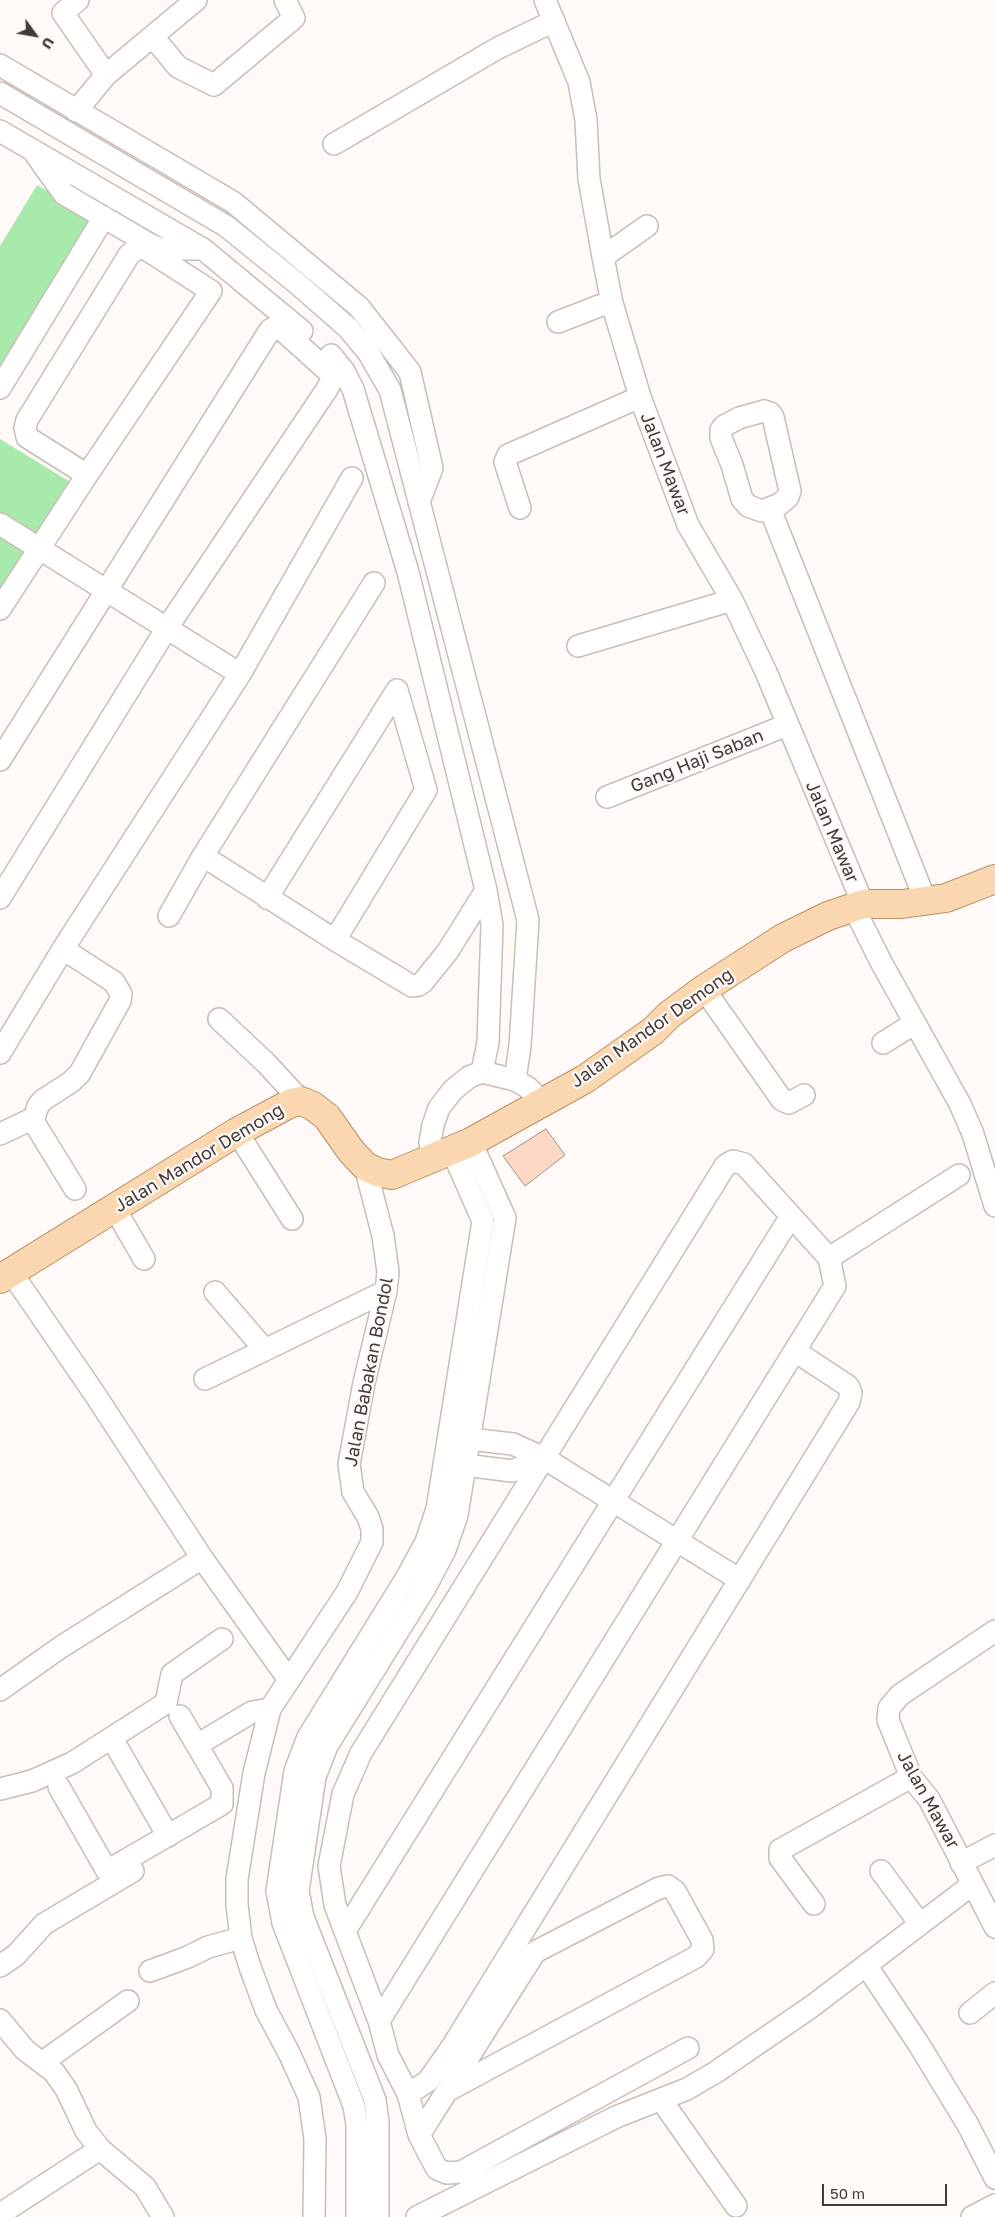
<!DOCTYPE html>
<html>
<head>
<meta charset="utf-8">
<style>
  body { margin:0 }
  #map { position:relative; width:995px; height:2217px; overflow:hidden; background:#fffaf7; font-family:"Golos Text",sans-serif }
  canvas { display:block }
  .north { position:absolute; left:10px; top:10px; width:50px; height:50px; -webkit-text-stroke:4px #fffaf7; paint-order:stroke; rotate:122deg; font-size:14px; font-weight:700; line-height:20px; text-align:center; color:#403b39 }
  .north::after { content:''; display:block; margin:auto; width:18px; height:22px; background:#403b39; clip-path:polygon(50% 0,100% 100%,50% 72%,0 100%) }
  .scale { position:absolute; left:822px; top:2184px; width:125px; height:22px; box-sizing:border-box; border:2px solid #403b39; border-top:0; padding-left:6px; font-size:15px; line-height:18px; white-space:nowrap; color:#403b39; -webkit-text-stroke:4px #fffaf7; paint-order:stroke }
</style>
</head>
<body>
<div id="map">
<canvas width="995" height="2217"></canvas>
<div class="north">U</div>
<div class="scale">50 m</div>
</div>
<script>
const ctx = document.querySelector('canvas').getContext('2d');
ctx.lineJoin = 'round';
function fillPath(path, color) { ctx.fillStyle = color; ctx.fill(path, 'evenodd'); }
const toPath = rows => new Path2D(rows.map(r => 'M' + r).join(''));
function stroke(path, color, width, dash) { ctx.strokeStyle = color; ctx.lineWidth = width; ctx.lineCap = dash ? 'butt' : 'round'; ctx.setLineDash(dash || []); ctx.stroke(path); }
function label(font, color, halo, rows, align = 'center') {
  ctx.font = font + ' "Golos Text",sans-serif'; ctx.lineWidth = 4.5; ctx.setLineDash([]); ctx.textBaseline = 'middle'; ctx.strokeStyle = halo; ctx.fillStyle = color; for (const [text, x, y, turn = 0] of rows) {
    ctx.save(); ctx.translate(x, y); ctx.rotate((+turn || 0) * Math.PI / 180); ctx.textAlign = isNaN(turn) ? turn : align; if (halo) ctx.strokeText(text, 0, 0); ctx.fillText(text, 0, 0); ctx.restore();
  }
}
const green = toPath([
  [37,185,97,218,0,377,0,246],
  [0,439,72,483,36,541,0,519],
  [0,531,30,549,0,597]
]);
const building = toPath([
  [546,1129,565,1155,525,1186,503,1156,546,1129]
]);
const minor = toPath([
  [78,0,63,13,106,75],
  [545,0,579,82,586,120,589,179,603,257,612,303,640,397,688,525,732,600,766,672,863,904],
  [153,37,178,67,214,85,294,18,285,0],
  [0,65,233,202,359,307,410,372,432,468,419,502],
  [0,93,226,226,299,285,348,328,368,352,390,390,528,920,520,1046,515,1080],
  [76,111,106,75,196,0],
  [0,131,203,249,302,331],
  [334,144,498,48,554,21],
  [36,155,64,194,151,245,161,249,203,249],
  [603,257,647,226],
  [558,322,599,306,612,303],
  [331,355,344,371,353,389,408,572,486,890,492,925,488,1042,482,1072],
  [0,388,104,217],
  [764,411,770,413,773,417,790,491,788,497,780,504,762,511,748,506,742,499,732,465,721,438,721,430,724,426,739,418,764,411],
  [520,508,505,462,508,455,640,397],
  [770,509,926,902],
  [0,524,240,674],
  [0,609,87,475,211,291,144,248,136,249,129,255,27,420,25,428,27,437,87,475],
  [578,646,732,600],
  [0,760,270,330,276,327,280,328,329,372,332,380,327,389,167,628,0,898],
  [607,797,787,725],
  [203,856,335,940,412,986,419,985,423,982,448,951,486,890],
  [267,898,397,690],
  [854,908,881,962,960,1104,973,1134,995,1206],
  [169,916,203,856,374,583],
  [335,940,426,790,397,690],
  [63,949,114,982,121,994,120,1001,80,1073,71,1082,43,1100,38,1106,34,1118,35,1124,75,1189],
  [704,989,782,1100,789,1103,804,1095],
  [219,1019,266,1063,301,1101],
  [883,1043,915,1023],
  [0,1053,63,949,240,674,352,478],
  [237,1132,292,1219],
  [0,1134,34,1118],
  [433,1160,430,1142,433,1125,439,1108,453,1090,469,1077,482,1072,515,1080,527,1087,543,1102],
  [115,1209,144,1259],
  [829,1258,959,1175],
  [11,1272,94,1393,202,1558,289,1680],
  [215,1292,265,1350],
  [205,1379,386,1291],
  [469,1439,513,1444,544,1458,740,1580],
  [465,1465,512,1471,544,1458],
  [995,1631,900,1695,889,1708,888,1720,911,1777,929,1799,995,1927],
  [0,1690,61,1647,202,1558],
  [197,1745,252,1712,270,1709],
  [118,1749,168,1836],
  [59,1787,107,1871,222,1804,222,1788,180,1716],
  [0,1789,32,1781,72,1763,166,1703,172,1674,222,1639],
  [961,1863,995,1845],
  [881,1871,920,1924],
  [814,1904,780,1858,780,1850,911,1777],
  [345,1931,791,1216],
  [866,1965,918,2043,968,2125,995,2178],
  [0,1966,16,1955,44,1924,133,1871],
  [150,1971,188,1957,208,1947,241,1938],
  [970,2013,995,1993],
  [0,2020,25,2050,54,2072,66,2089,86,2131,100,2149,145,2187,163,2217],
  [379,2021,835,1286,829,1258,744,1164,733,1161,725,1166,361,1753,343,1794,329,1866,335,1905,379,2021,388,2055,408,2094,428,2081,452,2047,849,1402,851,1393,848,1386,795,1351],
  [43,2062,128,2001],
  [447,2091,696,1957,703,1949,702,1940,675,1891,668,1886,659,1888,535,1952,447,2091,419,2135,437,2169,447,2173,461,2172,688,2048],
  [408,2094,419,2135],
  [662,2101,736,2206],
  [0,2214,100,2149],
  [314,2217,315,2139,309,2097,289,2053,266,2010,250,1967,241,1938,237,1905,237,1879,254,1773,270,1709,347,1592,372,1542,372,1529,368,1517,353,1492,349,1464,364,1383,386,1291,388,1272,383,1236,365,1166],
  [357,2217,357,2124,354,2106,283,1923,277,1891,295,1771,308,1737,407,1577,426,1542,437,1509,483,1221,452,1151],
  [378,2217,378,2122,375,2100,303,1917,298,1891,315,1777,327,1746,425,1588,445,1550,457,1515,505,1218,471,1142],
  [417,2217,616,2117,687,2089,716,2072,811,2007,973,1884],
  [972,2217,995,2205]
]);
const major = toPath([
  [0,1279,237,1132,291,1103,301,1101,313,1106,327,1117,351,1151,365,1166,377,1172,392,1175,471,1142,585,1079,653,1031,669,1015,704,989,783,938,828,916,863,904,902,904,946,898,995,879]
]);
const streetNames = [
  ["Jalan Mawar",665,464,69],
  ["Gang Haji Saban",697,761,-22],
  ["Jalan Mawar",832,832,67],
  ["Jalan Mandor Demong",652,1028,-35],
  ["Jalan Mandor Demong",199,1158,-31],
  ["Jalan Babakan Bondol",369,1372,-79],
  ["Jalan Mawar",928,1800,61]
];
fillPath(green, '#a8eaac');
fillPath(building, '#fcd8c5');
stroke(building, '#9d928c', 1);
stroke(minor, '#c9bdb7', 24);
stroke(major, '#b79064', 30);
stroke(minor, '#fff', 21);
stroke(major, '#fad7b0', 28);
label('18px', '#403b39', '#fffaf7', streetNames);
</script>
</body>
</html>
